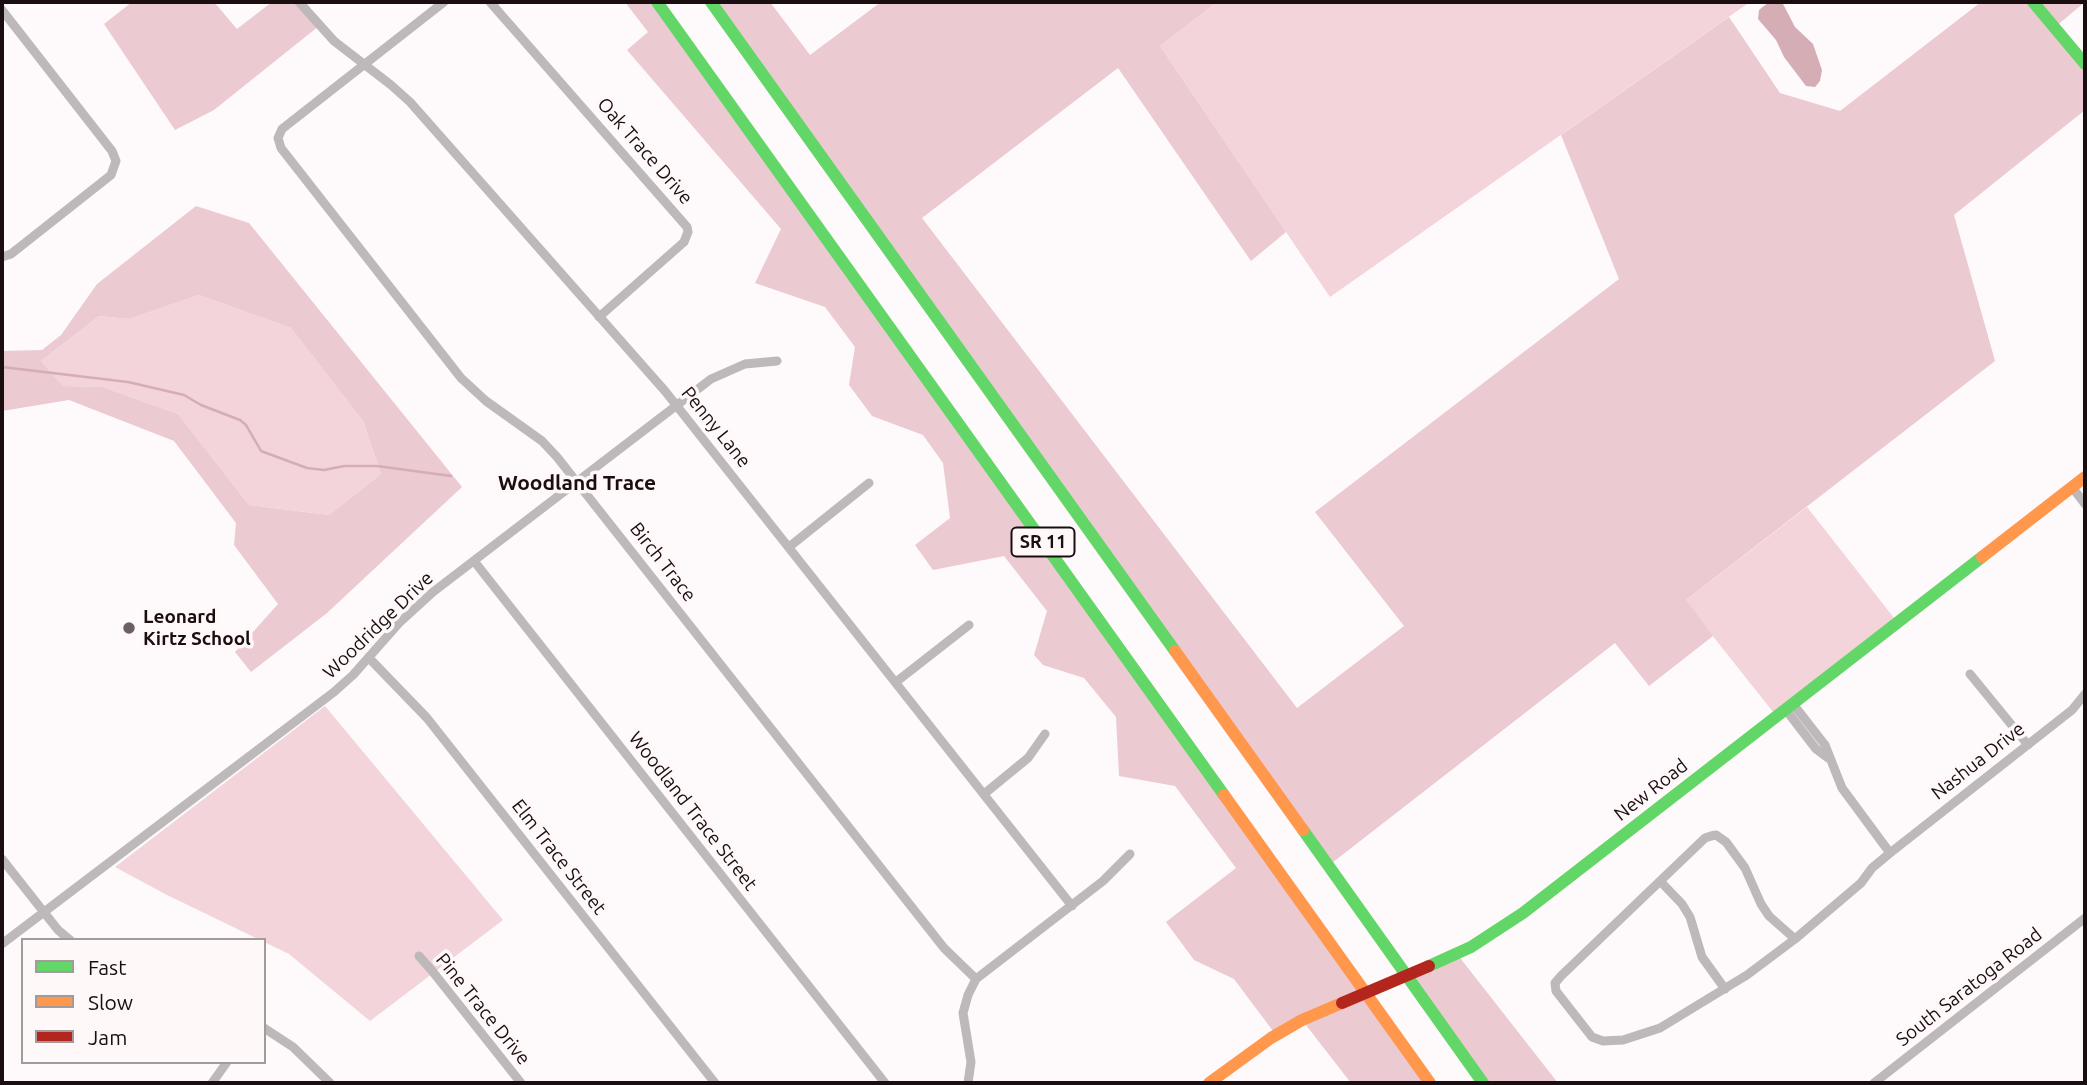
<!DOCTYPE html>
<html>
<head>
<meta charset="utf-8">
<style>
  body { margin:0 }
  #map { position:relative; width:2087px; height:1085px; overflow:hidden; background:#fef9fa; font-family:Ubuntu,sans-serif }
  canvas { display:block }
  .frame { position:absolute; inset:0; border:4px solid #1a0e11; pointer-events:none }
  .legend { position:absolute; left:21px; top:938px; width:245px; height:126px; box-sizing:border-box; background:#fff8f9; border:2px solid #a39a9c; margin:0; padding:9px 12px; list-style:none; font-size:21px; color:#1a0e11 }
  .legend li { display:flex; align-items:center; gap:14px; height:35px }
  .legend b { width:35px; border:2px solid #a39a9c }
</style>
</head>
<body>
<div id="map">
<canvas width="2087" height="1085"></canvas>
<div class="frame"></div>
<ul class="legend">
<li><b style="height:9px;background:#63d668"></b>Fast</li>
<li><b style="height:9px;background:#ff974d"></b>Slow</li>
<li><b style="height:9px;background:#b3261e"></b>Jam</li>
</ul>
</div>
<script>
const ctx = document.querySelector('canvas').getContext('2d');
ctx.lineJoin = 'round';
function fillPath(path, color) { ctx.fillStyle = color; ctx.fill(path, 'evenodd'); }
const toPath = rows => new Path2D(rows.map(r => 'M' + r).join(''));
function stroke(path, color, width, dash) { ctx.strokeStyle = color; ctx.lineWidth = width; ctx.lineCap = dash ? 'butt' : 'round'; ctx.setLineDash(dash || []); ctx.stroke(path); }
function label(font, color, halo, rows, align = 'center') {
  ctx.font = font + ' Ubuntu,sans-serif'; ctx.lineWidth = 7; ctx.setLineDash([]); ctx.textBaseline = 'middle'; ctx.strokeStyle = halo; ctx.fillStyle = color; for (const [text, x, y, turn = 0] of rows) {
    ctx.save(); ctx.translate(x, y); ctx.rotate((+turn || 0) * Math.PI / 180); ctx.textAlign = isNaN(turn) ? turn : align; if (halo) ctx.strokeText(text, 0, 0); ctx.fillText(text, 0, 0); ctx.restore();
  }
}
const green = toPath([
  [1217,2,1750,2,1330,297,1160,46],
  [199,295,291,328,363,421,381,474,329,515,249,505,178,414,103,387,63,386,41,361,99,316,129,319],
  [1807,507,1898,623,1777,717,1685,601],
  [325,706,503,920,370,1021,289,954,167,895,115,867]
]);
const forest = toPath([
  [132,2,214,2,237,29,272,2,299,2,319,26,214,110,175,130,104,24],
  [625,2,657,2,1430,1083,1351,1083,1302,1020,1276,1035,1234,979,1194,960,1166,922,1236,868,1175,786,1119,776,1116,717,1084,678,1043,665,1034,655,1047,611,1004,556,933,570,915,545,950,518,943,463,923,435,872,416,849,385,855,347,825,307,755,283,781,229,627,50,648,32],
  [711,2,770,2,810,55,881,2,1217,2,1160,46,1286,232,1251,261,1118,68,922,218,1297,708,1404,626,1315,512,1619,279,1561,135,1729,17,1780,93,1840,111,1981,2,2085,2,2055,27,2085,64,2085,110,1954,215,1995,361,1686,600,1713,636,1649,686,1615,643,1328,866],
  [196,206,249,223,462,487,327,613,251,672,235,652,278,604,234,545,236,523,174,441,69,400,2,411,2,351,42,350,61,335,97,284],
  [199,295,291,328,363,421,381,474,329,515,249,505,178,414,103,387,63,386,41,361,99,316,129,319],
  [1457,954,1558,1083,1483,1083,1406,976]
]);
const water = toPath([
  [1769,2,1782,2,1795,27,1813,44,1822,70,1820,81,1815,87,1806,86,1784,57,1776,40,1758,19,1759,10]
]);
const stream = toPath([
  [2,367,128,382,184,395,201,405,240,420,246,425,261,451,307,468,324,470,344,466,377,466,451,476]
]);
const street = toPath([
  [299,2,334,41,391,85,410,102,665,391,1072,906],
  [444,2,282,129,278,138,281,148,461,378,486,401,542,441,557,457,944,948,976,979],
  [490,2,687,227,688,232,684,242,599,317],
  [2,10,112,151,116,161,111,175,11,254,2,257],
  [2072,487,2085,504],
  [789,547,869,483],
  [474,561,885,1083],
  [369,658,427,718,715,1083],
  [1970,674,2028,745],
  [896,682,969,625],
  [1793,704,1825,745,1842,788,1890,853],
  [1786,710,1816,749,1828,758],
  [984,794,1028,758,1045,734],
  [2,859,58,930,70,940],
  [1660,881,1682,904,1690,917,1702,957,1725,989],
  [1795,939,1769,916,1761,904,1745,868,1726,842,1716,835,1711,836,1705,838,1561,976,1555,983,1556,991,1592,1037,1603,1041,1623,1040,1660,1028,1747,975,1795,939,1861,883,1872,868,1890,853,2072,710,2085,694],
  [2,944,334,692,353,675,399,623,433,592,711,379,745,364,777,361],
  [419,956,433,972,521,1083],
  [264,1028,293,1047,330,1083],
  [212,1083,227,1062],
  [968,1083,971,1062,963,1013,968,995,976,979,1103,881,1130,854],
  [1874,1083,2085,918]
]);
const fast = toPath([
  [657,2,1224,795],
  [711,2,1175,651],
  [2033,2,2085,64],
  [1303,830,1483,1083],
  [1429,966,1471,947,1523,913,1982,557]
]);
const slow = toPath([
  [1982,557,2085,477],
  [1175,651,1303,830],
  [1224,795,1430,1083],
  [1209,1083,1271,1038,1302,1020,1342,1003]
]);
const jamBridge = toPath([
  [1342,1003,1429,966]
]);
const markers = [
  [129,628,7,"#6a6063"]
];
const shields = [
  [1043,542,63]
];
const shieldNames = [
  ["SR 11",1043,542]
];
const streetNames = [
  ["Oak Trace Drive",645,151,49],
  ["Penny Lane",716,427,51],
  ["Birch Trace",663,562,52],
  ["Woodridge Drive",378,625,-44],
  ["Nashua Drive",1978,761,-38],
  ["New Road",1651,790,-38],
  ["Woodland Trace Street",693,811,52],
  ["Elm Trace Street",559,857,52],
  ["South Saratoga Road",1969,987,-38],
  ["Pine Trace Drive",483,1009,51]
];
const poiNames = [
  ["Leonard",143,617],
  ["Kirtz School",143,639]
];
const neighbourhoodNames = [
  ["Woodland Trace",577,483]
];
fillPath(green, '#f2d4da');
fillPath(forest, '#ebcad1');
fillPath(water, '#d5adb5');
stroke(stream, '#d5adb5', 2.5);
stroke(street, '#bdb8b9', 9);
stroke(fast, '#63d668', 12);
stroke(slow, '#ff974d', 12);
stroke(jamBridge, '#b3261e', 12);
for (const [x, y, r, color] of markers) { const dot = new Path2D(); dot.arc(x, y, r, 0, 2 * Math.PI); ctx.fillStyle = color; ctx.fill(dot); stroke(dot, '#fff8f9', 2.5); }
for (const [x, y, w] of shields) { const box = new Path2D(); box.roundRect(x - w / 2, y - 14.5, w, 29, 5); ctx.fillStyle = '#fff8f9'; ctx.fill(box); stroke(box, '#1a0e11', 2); }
label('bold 18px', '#1a0e11', null, shieldNames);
label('19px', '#1a0e11', '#fff8f9', streetNames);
label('bold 19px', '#1a0e11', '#fff8f9', poiNames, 'left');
label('bold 21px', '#1a0e11', '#fff8f9', neighbourhoodNames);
</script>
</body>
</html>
